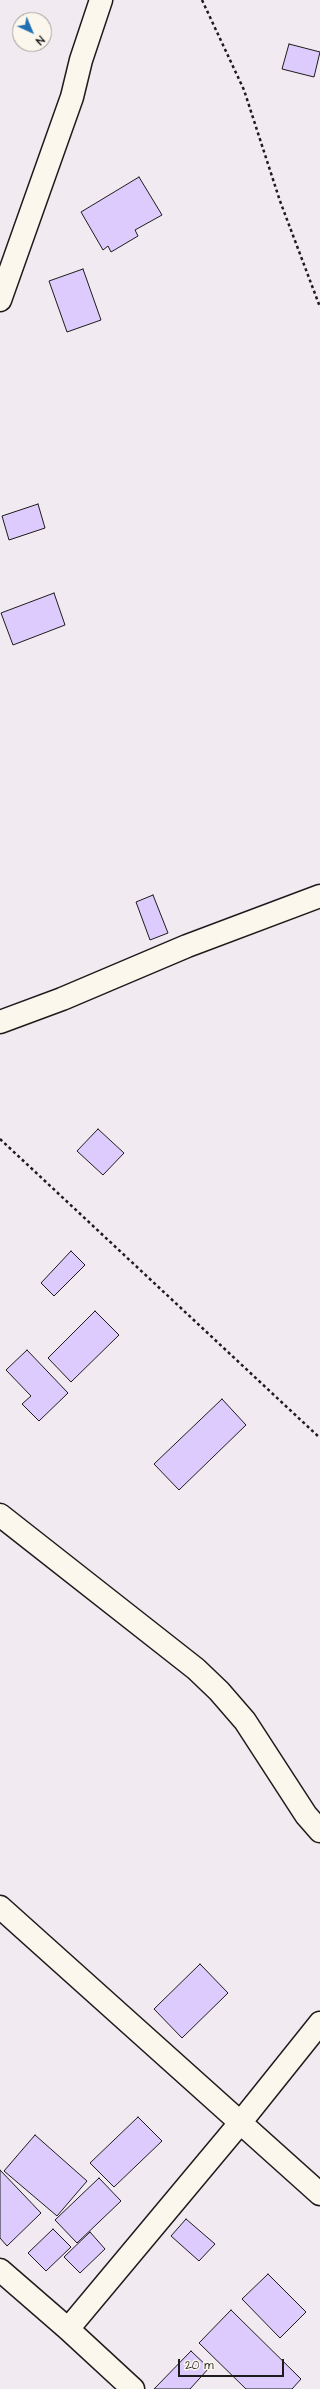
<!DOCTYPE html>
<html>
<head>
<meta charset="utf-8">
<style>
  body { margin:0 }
  #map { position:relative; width:320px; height:2389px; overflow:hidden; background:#f2eaf1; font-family:"Architects Daughter",sans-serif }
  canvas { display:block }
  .north { position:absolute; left:12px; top:12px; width:40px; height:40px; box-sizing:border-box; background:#fbf7ec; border:1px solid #a29f99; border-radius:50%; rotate:136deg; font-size:11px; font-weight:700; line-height:16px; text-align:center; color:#1c1c1c }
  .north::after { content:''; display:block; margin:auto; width:14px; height:18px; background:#1f6fb2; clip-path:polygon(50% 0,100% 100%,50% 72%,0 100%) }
  .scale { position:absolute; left:178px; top:2359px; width:106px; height:18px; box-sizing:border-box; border:2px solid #1c1c1c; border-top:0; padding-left:5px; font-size:12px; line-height:14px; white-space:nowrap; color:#1c1c1c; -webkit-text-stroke:3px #fbf7ec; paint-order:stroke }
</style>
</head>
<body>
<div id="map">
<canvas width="320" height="2389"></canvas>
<div class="north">N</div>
<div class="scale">20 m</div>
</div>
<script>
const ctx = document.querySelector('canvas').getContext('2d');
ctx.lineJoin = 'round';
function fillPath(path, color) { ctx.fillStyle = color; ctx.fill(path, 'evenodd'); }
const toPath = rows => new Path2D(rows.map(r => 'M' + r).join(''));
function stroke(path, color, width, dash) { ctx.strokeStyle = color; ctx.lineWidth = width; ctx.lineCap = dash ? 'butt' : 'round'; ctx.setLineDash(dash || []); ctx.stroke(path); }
const building = toPath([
  [289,44,320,52,314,77,282,69,289,44],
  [139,177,162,215,135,230,138,236,111,252,108,246,103,250,81,212,139,177],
  [83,269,101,320,67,332,49,281,83,269],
  [38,504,45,528,9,540,2,516,38,504],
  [54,593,65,625,13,645,1,613,54,593],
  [153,895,168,933,150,940,136,902,153,895],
  [98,1129,124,1153,103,1175,77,1151,98,1129],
  [71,1251,85,1265,54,1296,41,1283,71,1251],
  [95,1311,119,1335,71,1382,48,1358,95,1311],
  [27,1350,68,1393,39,1421,22,1404,31,1396,6,1370,27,1350],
  [222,1399,246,1425,179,1490,154,1464,222,1399],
  [200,1964,228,1993,182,2038,154,2009,200,1964],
  [138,2117,162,2141,114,2187,90,2163,138,2117],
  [35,2135,87,2181,57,2216,4,2171,35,2135],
  [0,2170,41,2213,7,2246,0,2238,0,2170],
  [99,2178,121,2201,77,2243,55,2220,99,2178],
  [186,2219,215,2244,199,2261,171,2236,186,2219],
  [53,2229,71,2247,46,2271,28,2253,53,2229],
  [90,2232,105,2249,80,2273,64,2257,90,2232],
  [268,2274,306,2312,280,2338,242,2299,268,2274],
  [231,2310,301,2379,292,2389,246,2389,199,2343,231,2310],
  [191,2351,209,2368,190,2389,154,2389,191,2351]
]);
const path = toPath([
  [202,0,244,90,280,201,320,307],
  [0,1139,320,1438]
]);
const minor = toPath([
  [0,300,72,97,81,60,101,0],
  [0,1022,62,999,187,946,320,896],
  [0,1515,196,1669,219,1691,245,1721,306,1815,320,1831],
  [0,1907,320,2194],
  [0,2270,68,2329,133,2389],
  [68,2329,240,2123,320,2023]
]);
fillPath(building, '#dccbfc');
stroke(building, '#1c1c1c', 1);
stroke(minor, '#1c1c1c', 25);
stroke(path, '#1c1c1c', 2.5, [3, 3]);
stroke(minor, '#fbf7ec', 22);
</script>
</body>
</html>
